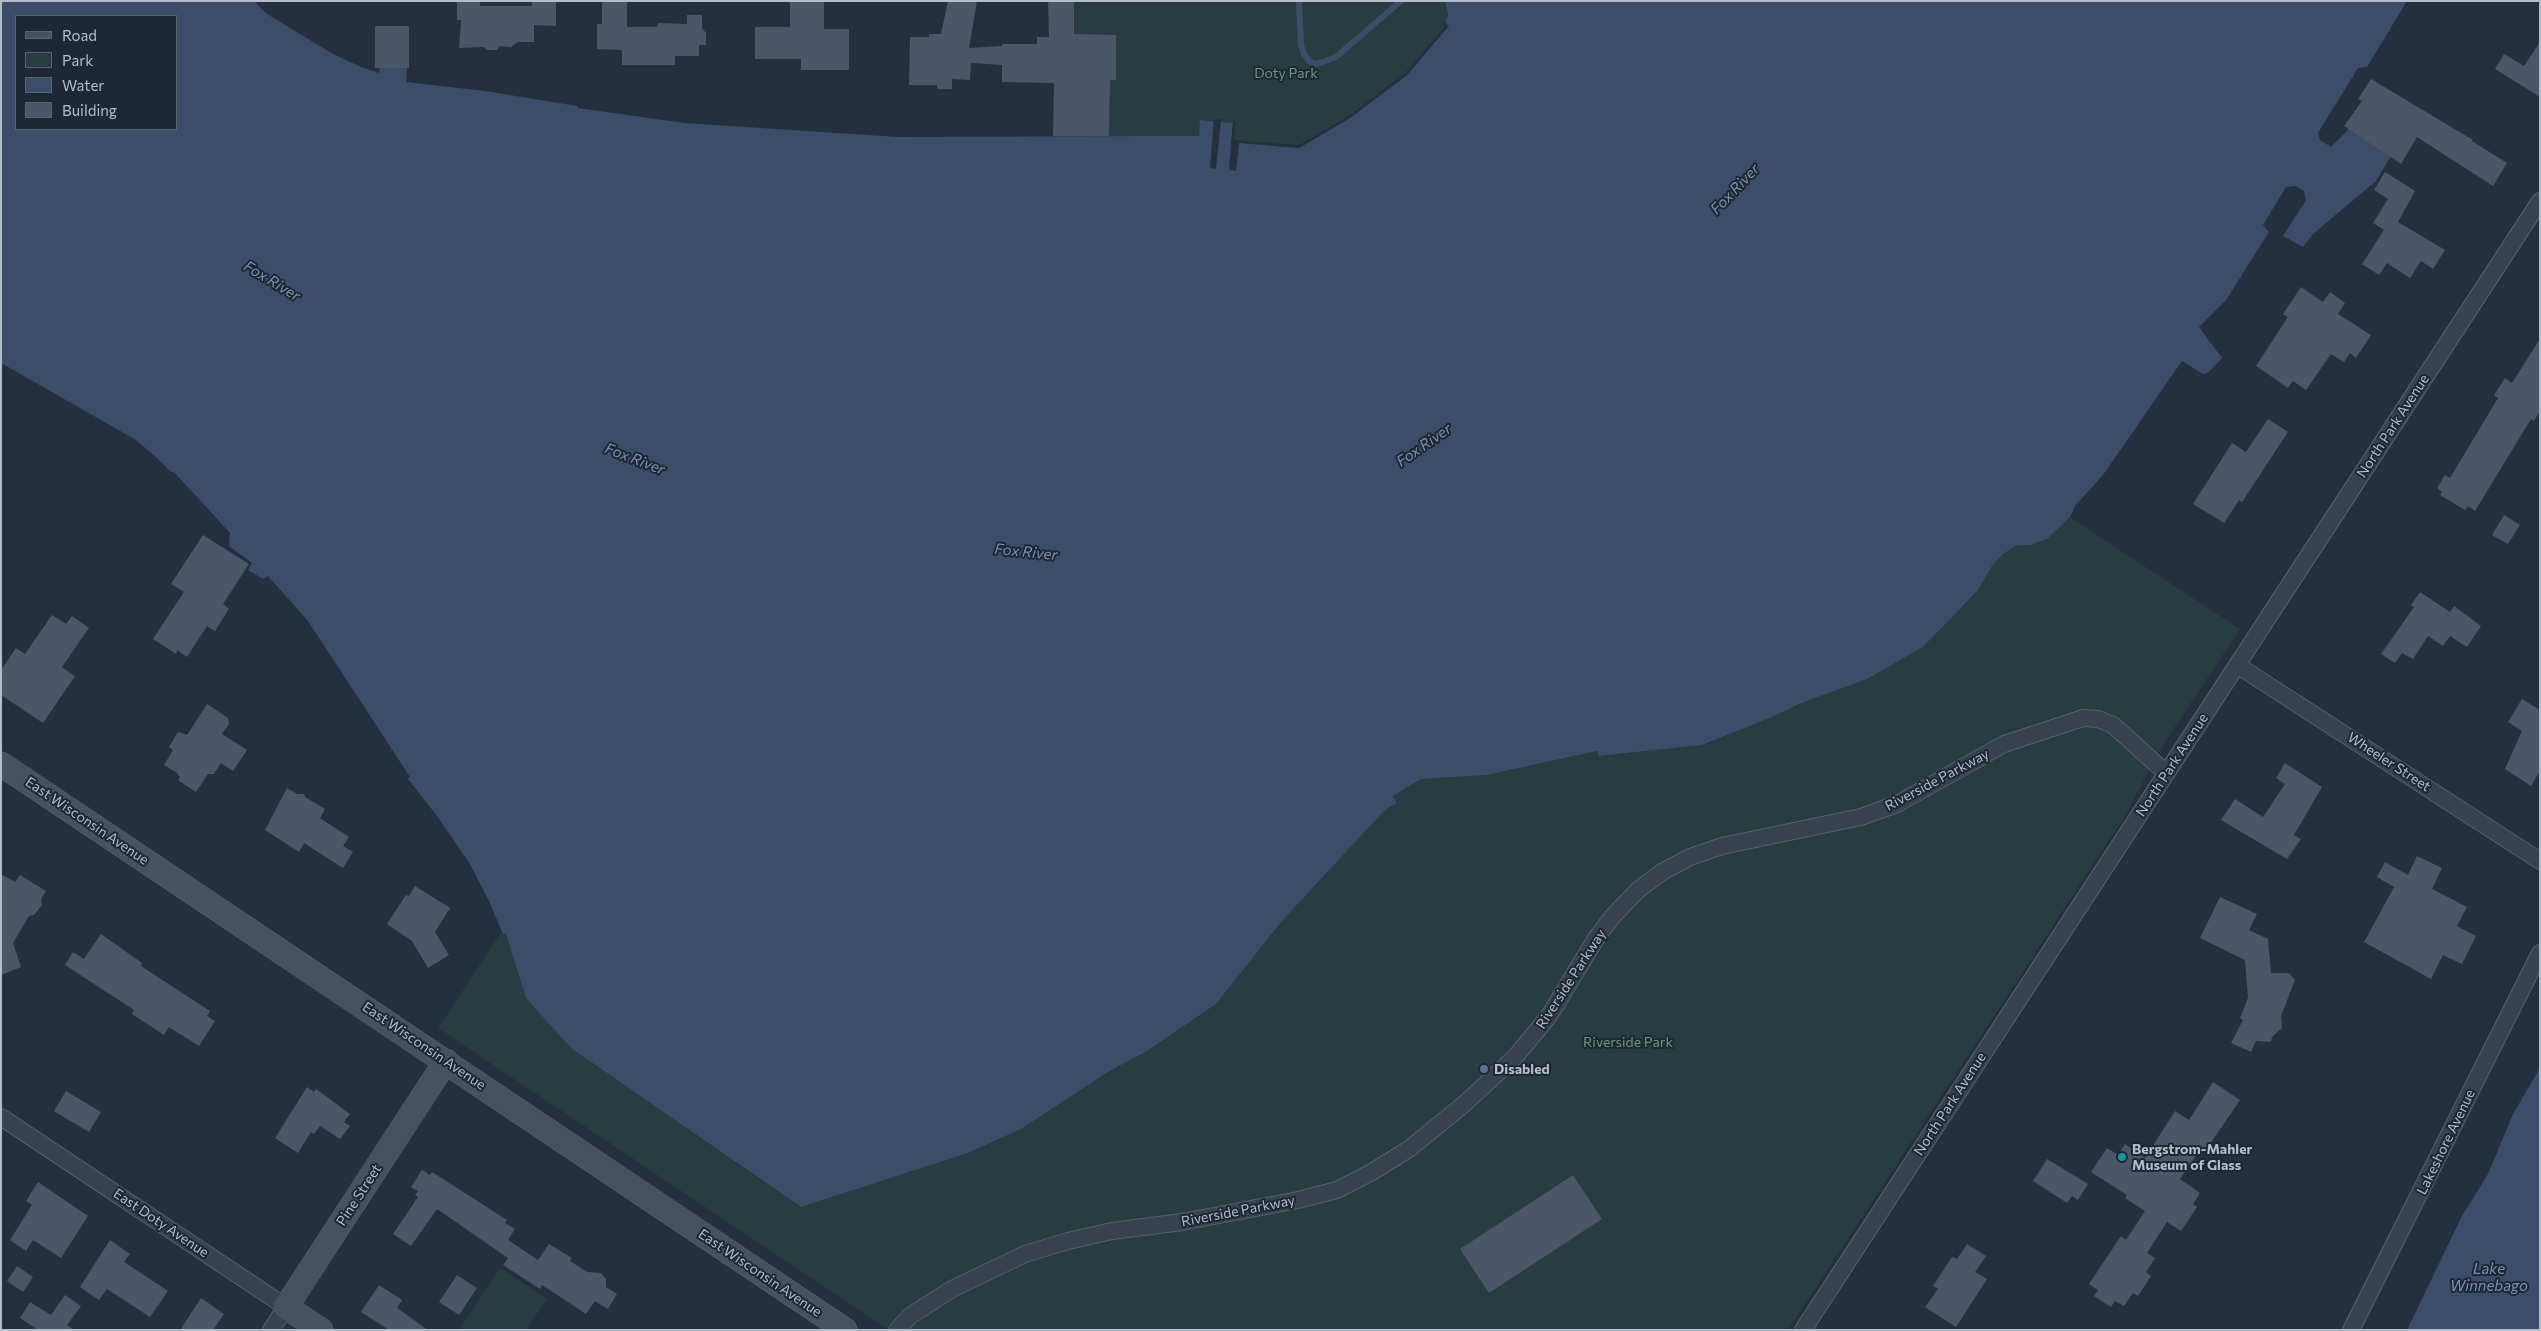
<!DOCTYPE html>
<html>
<head>
<meta charset="utf-8">
<style>
  body { margin:0 }
  #map { position:relative; width:2541px; height:1331px; overflow:hidden; background:#25303f; font-family:Commissioner,sans-serif }
  canvas { display:block }
  .frame { position:absolute; inset:0; border:2px solid #b5bdca; pointer-events:none }
  .legend { position:absolute; left:15px; top:15px; width:162px; height:115px; box-sizing:border-box; background:#1e2734; border:1px solid #5a6370; margin:0; padding:6px 9px; list-style:none; font-size:15px; color:#b5bdca }
  .legend li { display:flex; align-items:center; gap:10px; height:25px }
  .legend b { width:25px; border:1px solid #5a6370 }
</style>
</head>
<body>
<div id="map">
<canvas width="2541" height="1331"></canvas>
<div class="frame"></div>
<ul class="legend">
<li><b style="height:6px;background:#475162"></b>Road</li>
<li><b style="height:14px;background:#273d40"></b>Park</li>
<li><b style="height:14px;background:#3b4d68"></b>Water</li>
<li><b style="height:14px;background:#4b5768"></b>Building</li>
</ul>
</div>
<script>
const ctx = document.querySelector('canvas').getContext('2d');
ctx.lineJoin = 'round';
function fillPath(path, color) { ctx.fillStyle = color; ctx.fill(path, 'evenodd'); }
const toPath = rows => new Path2D(rows.map(r => 'M' + r).join(''));
function stroke(path, color, width, dash) { ctx.strokeStyle = color; ctx.lineWidth = width; ctx.lineCap = dash ? 'butt' : 'round'; ctx.setLineDash(dash || []); ctx.stroke(path); }
function label(font, color, halo, rows, align = 'center') {
  ctx.font = font + ' Commissioner,sans-serif'; ctx.lineWidth = 4; ctx.setLineDash([]); ctx.textBaseline = 'middle'; ctx.strokeStyle = halo; ctx.fillStyle = color; for (const [text, x, y, turn = 0] of rows) {
    ctx.save(); ctx.translate(x, y); ctx.rotate((+turn || 0) * Math.PI / 180); ctx.textAlign = isNaN(turn) ? turn : align; if (halo) ctx.strokeText(text, 0, 0); ctx.fillText(text, 0, 0); ctx.restore();
  }
}
const green = toPath([
  [1074,1,1445,1,1449,26,1407,75,1350,118,1299,148,1232,142,1233,123,1201,120,1199,136,1073,136],
  [2070,517,2240,629,2166,740,2123,819,1788,1330,889,1330,438,1028,502,931,736,1163,801,1207,968,1153,1021,1129,1108,1072,1147,1051,1216,1004,1282,921,1385,809,1392,807,1397,802,1392,797,1421,779,1487,775,1597,751,1600,756,1702,745,1716,740,1804,702,1979,589,1992,566,2002,555,2015,546,2031,545,2047,539],
  [500,1268,547,1299,526,1330,459,1330]
]);
const water = toPath([
  [1,1,254,1,267,14,333,54,361,67,379,73,380,68,407,68,406,82,485,91,577,106,578,108,684,123,899,137,1150,136,1199,136,1200,120,1233,123,1232,142,1299,148,1350,118,1407,75,1448,26,1446,22,1448,15,1445,1,2407,1,2367,67,2358,68,2318,133,2320,140,2331,147,2349,129,2391,156,2376,181,2313,234,2303,247,2283,236,2306,200,2304,191,2295,186,2286,187,2263,225,2269,232,2226,300,2199,327,2222,358,2208,373,2203,374,2182,361,2103,475,2075,506,2070,517,2047,539,2031,545,2015,546,2002,555,1992,566,1979,589,1923,647,1867,679,1804,702,1767,719,1702,745,1599,756,1597,751,1487,775,1421,779,1393,796,1397,803,1385,810,1282,921,1216,1004,1147,1051,1108,1072,1021,1129,968,1153,801,1207,571,1048,526,998,506,934,503,934,489,901,470,864,437,816,408,779,410,777,308,621,268,576,263,579,248,570,252,563,229,546,230,533,174,472,171,472,157,458,136,440,1,363],
  [16,16,176,16,176,129,16,129],
  [2540,1068,2540,1330,2407,1330,2462,1216,2488,1174,2513,1114]
]);
const pier = toPath([
  [1444,22,1449,26,1407,75,1350,118,1299,148,1239,143,1236,171,1229,170,1233,120,1236,123,1234,140,1299,145,1349,116,1405,73,1445,26],
  [1214,119,1221,119,1216,169,1210,168]
]);
const stream = toPath([
  [1299,1,1301,45,1304,54,1310,62,1317,64,1336,57,1401,1]
]);
const building = toPath([
  [457,1,480,1,480,6,532,6,532,1,556,1,556,26,534,25,534,42,518,42,511,47,500,46,497,50,487,50,484,47,459,48,461,20,457,20],
  [602,1,627,1,627,27,657,27,658,23,687,24,687,15,702,15,702,28,706,33,706,45,699,45,699,56,675,56,675,65,622,65,622,50,597,49,597,24,602,24],
  [790,1,824,1,824,29,849,29,849,70,801,70,801,59,755,59,755,27,790,27],
  [948,1,977,1,969,48,1002,46,1002,44,1037,44,1037,37,1049,37,1048,1,1074,1,1074,34,1116,35,1116,80,1110,80,1109,136,1053,136,1054,83,1002,82,1002,65,971,63,970,80,952,79,952,89,937,89,937,85,909,85,910,37,929,37,929,34,941,34],
  [375,26,409,26,409,68,375,68],
  [2540,42,2540,97,2495,69,2504,54,2524,66],
  [2371,79,2473,140,2472,141,2507,163,2493,186,2417,137,2401,164,2344,126,2362,101,2358,99],
  [2385,172,2415,191,2398,222,2445,250,2433,269,2421,261,2410,278,2387,263,2379,275,2362,264,2384,230,2373,223,2388,199,2374,190],
  [2301,287,2323,302,2330,292,2345,303,2338,314,2371,335,2356,358,2350,353,2344,362,2331,354,2306,390,2293,381,2288,388,2256,366,2288,317,2283,314],
  [2540,339,2540,411,2534,421,2531,419,2475,511,2468,506,2465,510,2440,495,2442,492,2437,488,2445,475,2450,478,2498,398,2494,395,2505,378,2512,383],
  [2268,419,2288,432,2242,502,2239,500,2224,523,2193,504,2232,443,2246,452],
  [2504,515,2520,525,2508,544,2492,535],
  [203,535,249,564,223,604,229,609,215,631,207,626,187,657,177,650,176,654,153,639,184,592,171,584],
  [2420,592,2450,612,2454,606,2481,626,2467,647,2450,636,2443,646,2428,636,2413,659,2402,653,2395,663,2381,654,2414,607,2411,605],
  [52,615,66,624,72,616,89,628,62,667,75,676,43,723,1,695,1,670,16,648,25,654],
  [2522,699,2540,710,2540,771,2531,786,2505,769,2522,731,2508,722],
  [207,704,228,718,229,724,222,734,247,750,233,771,221,763,214,774,208,774,196,792,178,780,180,777,177,773,164,765,173,750,169,747,178,732,187,735],
  [2285,763,2322,787,2294,835,2301,839,2287,859,2221,820,2235,799,2263,817,2285,784,2276,778],
  [287,788,297,794,304,794,305,797,325,809,320,818,349,837,343,846,353,852,343,868,304,843,299,852,265,830],
  [2417,856,2442,868,2432,889,2467,907,2457,926,2476,936,2462,964,2443,955,2431,979,2364,942,2394,887,2377,877,2385,862,2408,875],
  [1,874,15,882,20,875,46,891,41,899,42,905,34,915,29,916,13,943,21,967,1,975],
  [415,886,450,908,435,932,449,955,428,968,412,941,387,924,406,895,409,896],
  [2220,897,2257,914,2249,930,2268,939,2271,973,2289,973,2295,980,2281,1016,2282,1028,2272,1037,2271,1042,2256,1041,2251,1052,2231,1043,2243,1020,2240,1018,2248,998,2245,960,2200,938],
  [101,934,142,963,141,966,210,1011,207,1016,215,1021,199,1046,169,1027,164,1035,132,1014,134,1010,65,965,73,952,84,959],
  [2213,1082,2240,1100,2204,1153,2200,1150,2180,1179,2200,1193,2193,1204,2197,1207,2181,1231,2167,1222,2147,1253,2155,1258,2146,1272,2151,1276,2138,1296,2133,1293,2124,1306,2115,1301,2111,1307,2094,1296,2098,1290,2089,1284,2121,1236,2126,1240,2145,1211,2125,1198,2127,1195,2091,1172,2107,1148,2118,1155,2125,1144,2145,1158,2175,1111,2189,1120],
  [307,1087,314,1092,316,1089,350,1114,344,1122,350,1126,340,1139,320,1126,314,1134,311,1132,298,1153,275,1138],
  [66,1091,101,1112,89,1132,54,1111],
  [2047,1159,2088,1184,2078,1200,2072,1196,2067,1203,2033,1181],
  [422,1170,430,1175,432,1172,507,1220,505,1223,515,1229,508,1240,538,1260,549,1244,572,1258,570,1261,587,1272,601,1273,606,1279,606,1287,617,1294,608,1309,595,1301,586,1314,542,1285,540,1289,503,1265,508,1258,437,1209,411,1246,393,1234,418,1197,415,1195,418,1191,411,1187],
  [1573,1175,1602,1219,1489,1293,1460,1249],
  [38,1182,88,1216,61,1258,33,1240,26,1251,10,1240,32,1205,26,1201],
  [110,1240,130,1254,124,1262,168,1291,150,1317,107,1289,99,1300,80,1287],
  [1967,1244,1986,1256,1975,1272,1987,1279,1956,1327,1925,1307,1938,1289,1933,1286,1952,1257,1957,1259],
  [17,1266,33,1277,23,1292,7,1281],
  [457,1275,477,1288,459,1315,439,1302],
  [379,1285,402,1300,397,1308,428,1330,389,1330,361,1312],
  [65,1295,81,1306,67,1325,74,1330,38,1330,20,1318,30,1302,51,1315],
  [201,1298,224,1314,213,1330,180,1330]
]);
const street = toPath([
  [2237,665,2540,861],
  [1,1117,286,1307,271,1330],
  [897,1330,910,1316,952,1289,1025,1254,1068,1241,1112,1231,1182,1222,1298,1200,1337,1190,1372,1172,1409,1149,1463,1105,1516,1056,1549,1016,1597,937,1613,916,1638,890,1662,872,1690,857,1722,846,1861,817,1897,804,2004,744,2083,718,2098,719,2113,725,2166,773],
  [1803,1330,2540,201],
  [2351,1330,2540,953]
]);
const secondary = toPath([
  [1,764,845,1330],
  [321,1330,286,1307,446,1061]
]);
const markers = [
  [1484,1069,5,"#5c6f8a"],
  [2122,1157,5,"#0f9aa8"]
];
const parkNames = [
  ["Doty Park",1286,73],
  ["Riverside Park",1628,1042]
];
const streetNames = [
  ["North Park Avenue",2393,426,-57],
  ["Wheeler Street",2389,762,33],
  ["North Park Avenue",2172,765,-57],
  ["Riverside Parkway",1937,780,-28],
  ["East Wisconsin Avenue",87,821,34],
  ["Riverside Parkway",1571,979,-57],
  ["East Wisconsin Avenue",424,1046,34],
  ["North Park Avenue",1950,1104,-57],
  ["Lakeshore Avenue",2446,1142,-64],
  ["Pine Street",359,1195,-57],
  ["Riverside Parkway",1238,1211,-11],
  ["East Doty Avenue",161,1223,34],
  ["East Wisconsin Avenue",760,1273,34]
];
const poiNames = [
  ["Disabled",1494,1069],
  ["Bergstrom-Mahler",2132,1149],
  ["Museum of Glass",2132,1165]
];
const waterNames = [
  ["Fox River",1735,189,-46],
  ["Fox River",272,281,31],
  ["Fox River",1424,445,-35],
  ["Fox River",635,459,21],
  ["Fox River",1026,552,6],
  ["Lake",2489,1269],
  ["Winnebago",2489,1286]
];
fillPath(green, '#273d40');
fillPath(water, '#3b4d68');
fillPath(pier, '#25303f');
stroke(stream, '#3b4d68', 6);
fillPath(building, '#4b5768');
stroke(street, '#57606d', 18);
stroke(secondary, '#57606d', 25);
stroke(street, '#39424f', 16);
stroke(secondary, '#475162', 24);
for (const [x, y, r, color] of markers) { const dot = new Path2D(); dot.arc(x, y, r, 0, 2 * Math.PI); ctx.fillStyle = color; ctx.fill(dot); stroke(dot, '#1e2734', 2); }
label('14px', '#6d9a78', '#1e2734', parkNames);
label('14px', '#b5bdca', '#1e2734', streetNames);
label('bold 14px', '#b5bdca', '#1e2734', poiNames, 'left');
label('italic 15px', '#7d93b1', '#1e2734', waterNames);
</script>
</body>
</html>
